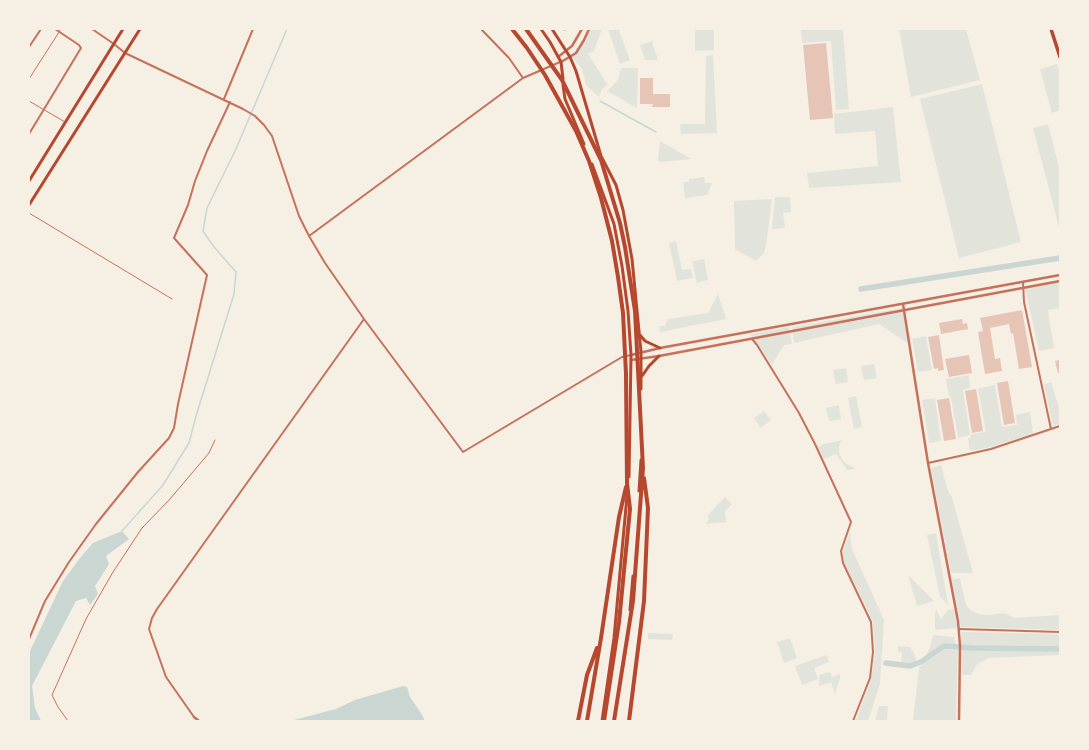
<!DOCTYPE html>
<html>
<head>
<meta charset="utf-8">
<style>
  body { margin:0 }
  #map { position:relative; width:1089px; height:750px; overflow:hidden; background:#f6efe4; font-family:Quicksand,sans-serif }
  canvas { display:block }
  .frame { position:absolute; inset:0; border:30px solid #f6efe4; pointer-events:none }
</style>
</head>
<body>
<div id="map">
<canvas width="1089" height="750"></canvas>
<div class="frame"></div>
</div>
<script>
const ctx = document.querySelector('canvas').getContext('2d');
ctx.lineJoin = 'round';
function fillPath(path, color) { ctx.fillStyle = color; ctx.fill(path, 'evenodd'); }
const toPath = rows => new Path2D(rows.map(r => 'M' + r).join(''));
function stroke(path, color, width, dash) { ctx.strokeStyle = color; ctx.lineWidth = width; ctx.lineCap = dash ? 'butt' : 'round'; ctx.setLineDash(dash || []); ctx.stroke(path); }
const green = toPath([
  [589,29,602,29,594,51,588,54,608,85,602,89,599,97,586,85,582,69,571,56,580,47],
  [608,29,622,29,619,31,630,60,620,64],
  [695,29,714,29,714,50,695,51],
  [801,29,843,29,849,109,836,110,831,41,802,43],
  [899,29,966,29,980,80,911,97],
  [652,41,658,60,645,60,640,45],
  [713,55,717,133,681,134,680,124,705,124,706,56],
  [1057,64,1060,75,1060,110,1052,113,1040,69],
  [621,68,638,68,637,108,607,91,618,80],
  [982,84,1021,242,959,258,920,99],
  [893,107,901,182,809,188,807,173,878,166,875,131,835,134,834,114],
  [1048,124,1060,171,1060,231,1033,128],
  [660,141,691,159,661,162,658,160],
  [704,177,705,183,712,183,707,195,685,198,683,182,689,182,689,179],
  [775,197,790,197,791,212,783,213,785,228,772,229],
  [772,199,766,246,764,253,756,261,735,249,734,201],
  [676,241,682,270,691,269,693,278,677,281,669,243],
  [704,259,708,280,697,283,692,261],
  [1060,281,1060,308,1048,310,1054,348,1039,351,1025,288],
  [718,294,726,319,660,332,659,326,665,326,668,319,708,313],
  [903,308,909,344,879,324,794,343,792,327],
  [789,327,792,344,784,345,772,365,750,334],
  [926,336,932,370,918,372,912,339],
  [874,364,877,378,864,380,861,366],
  [846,368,848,382,836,384,833,370],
  [969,375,970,388,963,390,970,435,958,438,951,398,949,396,946,379],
  [1051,382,1060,411,1060,424,1053,426,1044,385],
  [995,385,1002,427,1017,425,1016,415,1030,412,1033,434,990,447,970,451,968,438,970,438,972,434,986,432,978,389],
  [856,396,862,427,854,429,848,398],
  [935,398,941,441,929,443,922,400],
  [839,405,841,419,829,421,826,408],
  [764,411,771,420,761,428,754,418],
  [842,440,839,447,839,453,842,459,845,463,856,469,847,470,836,454,824,459,818,447,824,444],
  [941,465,948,491,952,497,973,573,951,573,931,468],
  [725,497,732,504,725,511,726,522,706,524,709,518,707,516],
  [850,531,852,549,884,620,880,684,868,721,856,721,871,680,875,652,873,622,844,562,843,552],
  [936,533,948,605,940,597,927,535],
  [908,575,934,601,917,606],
  [960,578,966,605,971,610,978,614,988,615,1005,613,1014,618,1060,615,1060,630,961,627,952,580],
  [936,609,941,619,948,610,954,609,958,628,935,630,935,614],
  [961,632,1060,634,1060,655,989,658,977,664,971,675,962,675],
  [648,633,673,634,672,640,648,639],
  [933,635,954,637,956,646,942,646,923,659,930,648],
  [790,638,797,658,784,663,777,642],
  [898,646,910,647,914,653,917,662,909,665,901,663,902,652,898,652],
  [945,649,958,650,956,721,913,721,919,668,924,663],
  [827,655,829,662,814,668,818,679,802,685,795,666],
  [830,672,832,677,840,674,840,678,835,694,831,682,819,686,819,675],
  [879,706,888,706,887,721,875,721]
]);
const water = toPath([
  [122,531,129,539,106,556,109,564,95,586,98,594,90,605,86,598,76,601,32,686,35,708,41,721,29,721,29,653,63,581,80,558,93,543],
  [403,686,407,687,410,697,421,713,425,721,290,721,336,709,355,700]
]);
const stream = toPath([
  [600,101,656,132],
  [122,531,163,485,189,443,196,416,234,294,236,272,214,247,203,231,207,208,236,149,287,29]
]);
const canal = toPath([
  [861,289,1060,258],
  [886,663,910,666,921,662,944,646,973,648,1060,649]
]);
const building = toPath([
  [826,43,833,118,810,120,803,45],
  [640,78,653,78,653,94,670,94,670,107,652,107,653,104,640,104],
  [1022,310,1032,367,1019,369,1013,333,1011,334,1009,324,990,328,995,359,1000,358,1002,371,985,374,978,332,983,331,980,318],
  [962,319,963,324,967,323,968,329,941,334,939,323],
  [939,335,944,370,938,371,938,368,934,369,928,337],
  [969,355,972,373,949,377,945,359],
  [1060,360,1060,372,1058,373,1055,361],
  [1008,381,1015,423,1004,425,997,383],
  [976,389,983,431,972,433,965,391],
  [949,398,956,439,944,441,937,400]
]);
const service = toPath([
  [29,79,61,29],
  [29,101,65,122],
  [29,213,172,299],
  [68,721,58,707,52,695,86,619,113,572,142,528,170,499,209,453,215,440]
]);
const minor = toPath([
  [92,29,114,44,125,53,243,109,255,116,264,125,272,136,299,216,309,236,325,263,364,319,463,452,622,357,631,355],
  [481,29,509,58,523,78],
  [29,47,41,29],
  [224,99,253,29],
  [29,134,81,48,79,45,55,29],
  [309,236,523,78,560,62],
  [1023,282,1024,302,1051,429],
  [752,339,757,345,799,413,815,444,851,522,841,551,843,563,871,622,873,652,870,678,853,721],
  [928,463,991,449,1060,426],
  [959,629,1060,632],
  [29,639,45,601,69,562,96,524,138,472,169,438,174,428,178,404,207,275,174,238,188,205,195,181,207,151,230,102],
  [194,717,166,677,149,629,152,618,157,609,364,319]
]);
const tertiary = toPath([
  [563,29,566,29],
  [558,57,572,46,582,29],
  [561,62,576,53,584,40,589,29],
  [903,304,928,463,958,621,960,646,959,721],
  [631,355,660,348,1060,275],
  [631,360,659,356,1060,281],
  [194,717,199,721]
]);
const secondary = toPath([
  [541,29,550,42,561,62,563,79],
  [552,29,570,57,576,71,601,156,616,185,623,210,632,259,641,352,641,389],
  [563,85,565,99,584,144],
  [592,164,614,224,622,266,628,311,631,355,629,477],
  [29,181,123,29],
  [29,205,140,29],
  [640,335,645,341,660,348],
  [642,376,649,366,659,356],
  [639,491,641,460],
  [630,610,633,576],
  [602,721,614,638,627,496]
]);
const primary = toPath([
  [1051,29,1060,57]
]);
const motorway = toPath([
  [512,29,527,48,545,75,576,131,589,161,601,198,612,241,618,277,623,313,626,374,627,483,630,509,619,622,604,721],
  [526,29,562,80,601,160,620,223,625,247,635,311,643,468,633,601,614,721],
  [578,721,587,675,597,648],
  [587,721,601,638,619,517,626,487],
  [629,721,644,601,648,508,644,478]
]);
fillPath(green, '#e2e4dc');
fillPath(water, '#c9d6d2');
stroke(stream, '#c9d6d2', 1.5);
stroke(canal, '#c9d6d2', 5.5);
fillPath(building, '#e6c5b7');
stroke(service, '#c5725c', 1);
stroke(minor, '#c5725c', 2);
stroke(tertiary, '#c5725c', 2.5);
stroke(secondary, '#b5482f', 3);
stroke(primary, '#b5482f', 3.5);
stroke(motorway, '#b5482f', 4);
</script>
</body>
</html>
